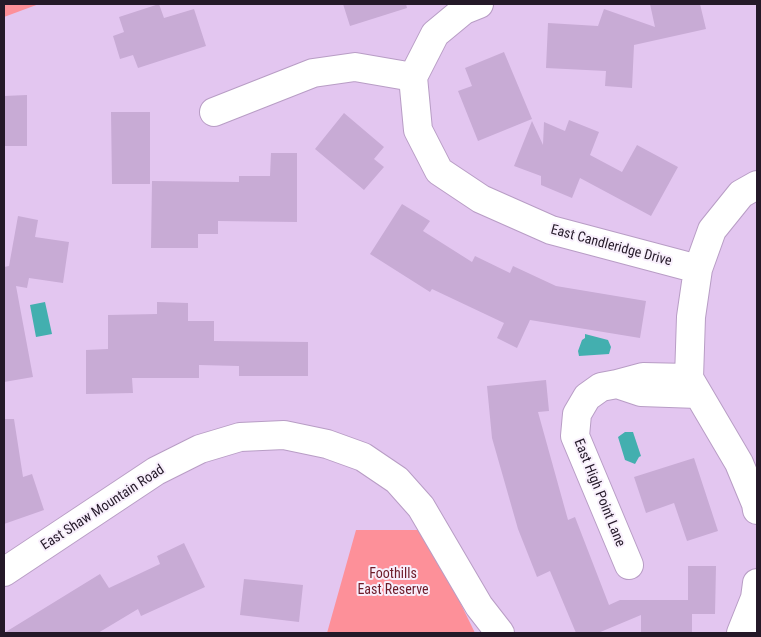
<!DOCTYPE html>
<html>
<head>
<meta charset="utf-8">
<style>
  body { margin:0 }
  #map { position:relative; width:761px; height:637px; overflow:hidden; background:#e3c6f0; font-family:"Roboto Condensed",sans-serif }
  canvas { display:block }
  .frame { position:absolute; inset:0; border:5px solid #241928; pointer-events:none }
</style>
</head>
<body>
<div id="map">
<canvas width="761" height="637"></canvas>
<div class="frame"></div>
</div>
<script>
const ctx = document.querySelector('canvas').getContext('2d');
ctx.lineJoin = 'round';
function fillPath(path, color) { ctx.fillStyle = color; ctx.fill(path, 'evenodd'); }
const toPath = rows => new Path2D(rows.map(r => 'M' + r).join(''));
function stroke(path, color, width, dash) { ctx.strokeStyle = color; ctx.lineWidth = width; ctx.lineCap = dash ? 'butt' : 'round'; ctx.setLineDash(dash || []); ctx.stroke(path); }
function label(font, color, halo, rows, align = 'center') {
  ctx.font = font + ' "Roboto Condensed",sans-serif'; ctx.lineWidth = 4; ctx.setLineDash([]); ctx.textBaseline = 'middle'; ctx.strokeStyle = halo; ctx.fillStyle = color; for (const [text, x, y, turn = 0] of rows) {
    ctx.save(); ctx.translate(x, y); ctx.rotate((+turn || 0) * Math.PI / 180); ctx.textAlign = isNaN(turn) ? turn : align; if (halo) ctx.strokeText(text, 0, 0); ctx.fillText(text, 0, 0); ctx.restore();
  }
}
const green = toPath([
  [4,4,39,4,4,17],
  [356,530,422,530,434,549,475,633,327,633]
]);
const water = toPath([
  [45,302,52,334,36,337,30,305],
  [585,334,608,340,611,347,609,354,579,356,578,351,582,340,585,338],
  [625,432,633,432,641,456,639,457,635,464,625,460,618,437]
]);
const building = toPath([
  [159,4,164,18,194,9,206,46,138,68,133,55,120,59,113,36,124,32,119,17],
  [343,4,406,4,407,8,350,26],
  [650,4,700,4,706,29,634,45,632,88,605,86,606,71,546,68,548,23,598,26,604,9,655,27],
  [504,52,532,119,478,141,458,91,472,86,465,68],
  [27,95,27,146,4,146,4,96],
  [111,112,150,112,150,184,112,184],
  [344,113,384,147,374,159,384,167,364,190,315,149],
  [569,120,599,132,590,155,622,172,637,145,678,167,651,216,580,178,572,198,541,185,541,176,514,166,532,121,543,145,544,122,565,131],
  [271,153,297,153,297,222,218,221,218,234,198,234,198,248,151,248,152,181,239,182,239,176,270,176],
  [402,204,430,221,423,231,472,262,475,256,510,273,513,266,556,286,646,301,640,338,530,320,517,348,497,338,504,323,432,289,430,292,370,254],
  [18,216,38,220,35,237,69,242,63,283,29,278,27,288,16,286,33,377,4,382,4,267,9,266],
  [157,302,188,303,188,321,214,321,214,341,308,342,308,376,239,376,239,366,199,365,199,378,132,378,133,393,86,394,86,350,108,349,108,315,157,314],
  [546,380,549,411,538,412,568,520,575,517,609,605,620,600,688,600,688,566,716,566,715,614,692,614,692,633,641,633,641,615,598,633,576,633,550,571,537,577,518,529,492,438,487,386],
  [4,419,14,419,23,477,32,474,44,510,4,524],
  [694,458,718,531,687,541,674,503,646,513,634,477],
  [184,543,205,587,141,616,138,609,98,633,4,633,100,574,109,588,160,564,157,556],
  [244,579,303,585,299,622,240,615]
]);
const minor = toPath([
  [479,4,464,10,435,34,413,77,418,130,439,171,481,199,551,230,698,269],
  [214,112,313,73,355,67,413,77],
  [757,185,741,194,712,230,698,269,691,317,689,378,739,463,756,504,757,510],
  [689,378,643,377,617,384,641,392,698,394],
  [617,384,601,387,587,397,577,414,575,436,629,565],
  [4,572,156,471,200,449,240,437,284,435,327,444,363,457,397,480,421,507,479,606,500,633],
  [741,633,755,598,757,583]
]);
const streetNames = [
  ["East Candleridge Drive",611,246,15],
  ["East High Point Lane",599,493,68],
  ["East Shaw Mountain Road",103,508,-33]
];
const parkNames = [
  ["Foothills",393,574],
  ["East Reserve",393,590]
];
fillPath(green, '#fd9099');
fillPath(water, '#43afaf');
fillPath(building, '#c8abd5');
stroke(minor, '#b89dc5', 30);
stroke(minor, '#fff', 28);
label('14px', '#241928', '#f8effc', streetNames);
label('14px', '#6d1b29', '#f8effc', parkNames);
</script>
</body>
</html>
